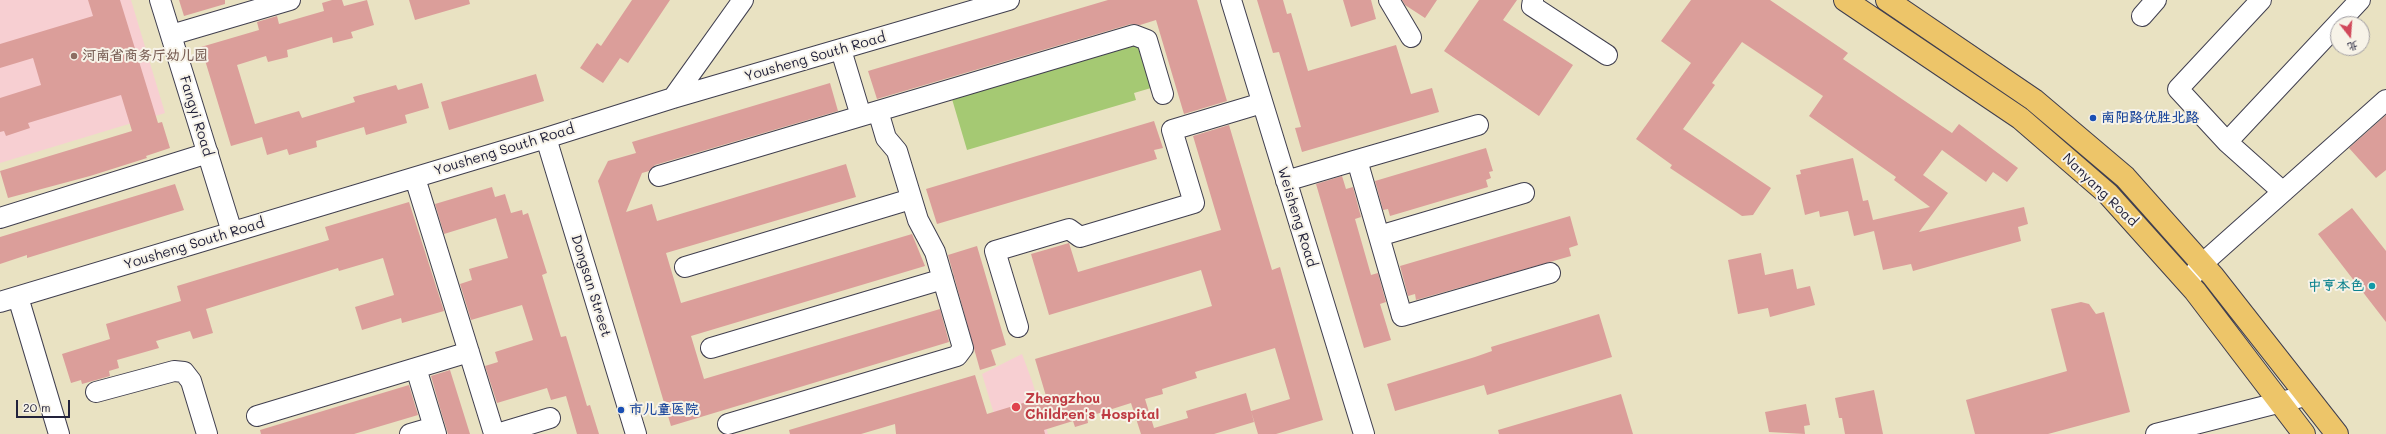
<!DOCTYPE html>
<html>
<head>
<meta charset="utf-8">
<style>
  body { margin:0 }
  #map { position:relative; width:2386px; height:434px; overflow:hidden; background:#e9e2c2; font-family:Mali,"LXGW WenKai TC",sans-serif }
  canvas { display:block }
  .north { position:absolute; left:2330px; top:16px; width:40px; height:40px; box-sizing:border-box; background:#f7f3e8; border:1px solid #a29fa3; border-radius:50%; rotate:163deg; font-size:11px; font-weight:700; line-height:16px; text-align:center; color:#22223b }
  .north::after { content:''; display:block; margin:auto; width:14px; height:18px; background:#d1495b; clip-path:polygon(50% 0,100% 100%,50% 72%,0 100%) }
  .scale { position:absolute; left:16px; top:400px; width:54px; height:18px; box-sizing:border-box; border:2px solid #22223b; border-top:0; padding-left:5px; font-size:12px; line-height:14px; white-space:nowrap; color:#22223b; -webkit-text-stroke:3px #f7f3e8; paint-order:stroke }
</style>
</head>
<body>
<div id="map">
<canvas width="2386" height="434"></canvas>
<div class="north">北</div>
<div class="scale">20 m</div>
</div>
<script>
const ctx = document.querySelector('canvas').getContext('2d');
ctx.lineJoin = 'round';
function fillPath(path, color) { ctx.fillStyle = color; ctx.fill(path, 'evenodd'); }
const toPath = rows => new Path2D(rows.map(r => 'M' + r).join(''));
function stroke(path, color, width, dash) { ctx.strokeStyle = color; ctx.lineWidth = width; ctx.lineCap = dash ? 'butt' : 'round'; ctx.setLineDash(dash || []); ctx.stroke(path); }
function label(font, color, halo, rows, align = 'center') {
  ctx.font = font + ' Mali,"LXGW WenKai TC",sans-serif'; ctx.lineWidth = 4; ctx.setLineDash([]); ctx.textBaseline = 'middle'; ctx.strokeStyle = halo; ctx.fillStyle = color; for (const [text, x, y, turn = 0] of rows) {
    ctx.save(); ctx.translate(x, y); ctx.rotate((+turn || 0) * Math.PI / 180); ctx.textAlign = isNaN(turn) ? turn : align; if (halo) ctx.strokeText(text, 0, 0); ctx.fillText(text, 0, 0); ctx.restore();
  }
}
const built = toPath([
  [0,0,131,0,165,113,0,163],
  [1022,354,1032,381,1048,434,1000,434,982,374]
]);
const green = toPath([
  [1138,44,1151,88,1134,93,1136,100,967,150,952,99]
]);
const building = toPath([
  [88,0,120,0,158,123,162,122,170,148,146,156,147,158,90,176,8,198,0,171,132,131,121,95,28,123,30,128,6,136,4,131,0,132,0,98,41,85,33,58,0,68,0,44,93,16],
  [179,0,225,0,225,4,184,16],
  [332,0,342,0,344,6,367,0,374,25,351,32,353,38,333,43,332,37,287,50,288,57,268,62,266,56,237,65,255,124,299,111,302,118,355,102,353,97,396,85,398,90,422,83,429,108,405,115,407,123,366,135,364,127,316,141,317,147,289,155,287,149,267,155,262,137,231,146,201,47,259,30,257,22,277,16,279,24,324,11,322,3],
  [409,0,469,0,470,4,415,20],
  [632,0,670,0,628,63,620,58,603,83,580,68,597,43,601,46],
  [1108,0,1197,0,1227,101,1184,114,1156,20,1140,25,1131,24,877,99,868,71],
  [1257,0,1283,0,1287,14,1291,13,1308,71,1396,45,1411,94,1432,88,1439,112,1302,152,1295,128,1301,127,1279,52,1273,53],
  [1343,0,1371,0,1376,19,1351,27],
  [1402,0,1437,0,1425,18,1405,5],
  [1479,0,1517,0,1503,20,1573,65,1539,116,1444,51],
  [1691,0,1770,0,1848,53,1843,59,1952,133,1959,124,2018,168,2007,182,1993,172,1986,182,1942,150,1923,175,1948,193,1919,232,2024,207,2028,224,2018,227,2021,241,1913,271,1911,264,1883,270,1874,231,1854,236,1848,211,1820,217,1819,211,1805,215,1796,175,1801,174,1800,170,1853,158,1863,201,1868,200,1873,220,1930,207,1894,180,1896,177,1809,116,1823,96,1742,42,1712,83,1715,85,1683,129,1771,188,1753,215,1742,216,1670,168,1672,165,1636,139,1691,63,1661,41],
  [536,74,544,101,449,130,441,102],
  [830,83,838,111,655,165,649,171,642,173,626,212,652,204,657,221,846,164,856,197,666,253,681,303,912,234,925,266,691,336,704,379,940,309,949,342,671,426,598,181,608,161,636,153,632,142],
  [2386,115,2386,170,2376,178,2349,148],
  [1154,121,1163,148,1154,150,1157,159,937,224,926,189],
  [1229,125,1272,270,1280,267,1323,420,1276,434,1258,434,1251,411,1254,422,1214,434,1141,434,1131,403,1087,417,1088,423,1075,427,1073,421,1044,430,1045,434,896,434,895,424,861,434,790,434,789,430,975,375,987,414,1046,396,1035,359,1212,306,1201,270,1049,315,1031,254,1069,243,1078,272,1221,230,1193,136],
  [1275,348,1290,399,1251,411,1246,393,1186,411,1188,418,1154,428,1145,399,1163,394,1162,389,1197,378,1195,372],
  [1486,148,1493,171,1489,172,1491,178,1486,180,1488,187,1390,216,1388,209,1383,210,1375,181],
  [1342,176,1346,189,1353,187,1361,217,1355,219,1371,275,1378,273,1386,302,1380,304,1391,340,1364,348,1316,184],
  [175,184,184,210,27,258,27,255,0,264,0,237],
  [492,187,495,197,505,194,511,213,522,210,523,215,528,213,547,273,542,275,561,337,566,336,587,406,590,405,599,434,577,434,566,396,551,400,547,388,497,403,485,366,498,362,495,352,533,340,522,305,471,320,460,284,472,280,469,269,508,258,496,218,444,234,435,204],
  [409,202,444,311,402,323,401,318,362,330,355,307,394,295,383,258,339,271,338,268,206,309,213,333,193,339,190,331,156,341,159,348,117,360,119,368,109,371,110,376,82,384,81,380,71,383,62,354,110,339,106,324,181,301,177,286,329,240,325,227],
  [2352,208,2386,251,2386,322,2318,234],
  [1570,216,1578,245,1569,248,1571,256,1416,300,1415,294,1408,296,1400,266],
  [977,246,1006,345,991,350,996,365,980,370,948,255],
  [1761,253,1765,275,1793,269,1797,289,1810,286,1815,305,1770,317,1768,308,1738,314,1728,260],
  [2081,302,2089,304,2096,314,2104,312,2130,412,2048,434,1975,434,1966,400,2067,371,2051,309],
  [1599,314,1612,357,1487,395,1484,385,1395,411,1387,384,1475,357,1492,351,1491,347],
  [450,370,470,434,448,434,440,408,431,376],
  [409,385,418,415,354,434,261,434,260,430],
  [1874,390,1883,434,1845,434,1842,418,1839,418,1835,398],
  [1621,394,1633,434,1499,434,1498,430],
  [1806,404,1810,425,1804,426,1805,434,1769,432,1765,412]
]);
const minor = toPath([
  [160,0,232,232],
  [1231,0,1364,434],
  [1389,0,1411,37],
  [1533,0,1532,6,1607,55],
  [2261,0,2178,89,2227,142,2283,192],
  [2142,16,2156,0],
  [171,35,290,0],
  [841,50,861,116],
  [673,98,743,0],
  [546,138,636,434],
  [2227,142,2360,0],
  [1357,160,1478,125],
  [659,176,1134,35,1147,40,1163,94],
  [415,178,493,430,500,433,550,418],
  [1286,181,1357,160,1402,316,1550,273],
  [0,218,208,153],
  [1379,236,1524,193],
  [685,267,911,199],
  [2187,282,2202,264,2386,100],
  [18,297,59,434],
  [0,302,546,138,673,98,1009,0],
  [1018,327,995,251,1069,229,1080,237,1194,203,1172,130,1262,103],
  [711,348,943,279],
  [416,368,436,434],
  [96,392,174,371,184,372,191,381,207,434],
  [257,416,469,352],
  [728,424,957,356,963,348,935,252,918,220,897,151,886,138,878,111],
  [410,434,434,427],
  [2156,434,2305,396]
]);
const major = toPath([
  [1845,0,2020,118,2108,194,2195,291,2304,434],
  [1887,0,2034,100,2125,177,2213,276,2337,434]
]);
const markers = [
  [74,56,4,"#8d6e63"],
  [2093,118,4,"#1a4fb4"],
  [2372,286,4,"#0f9aa8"],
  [1016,407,5,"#e0444e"],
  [621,410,4,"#1a4fb4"]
];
const educationNames = [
  ["河南省商务厅幼儿园",82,56]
];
const streetNames = [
  ["Yousheng South Road",815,57,-16],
  ["Fangyi Road",196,116,73],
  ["Yousheng South Road",504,150,-17],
  ["Nanyang Road",2100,190,44],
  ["Weisheng Road",1297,217,73],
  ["Yousheng South Road",194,244,-17],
  ["Dongsan Street",591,286,73]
];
const transitNames = [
  ["南阳路优胜北路",2101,118],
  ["市儿童医院",629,410]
];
const cultureNames = [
  ["中亨本色",2364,286]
];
const healthNames = [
  ["Zhengzhou",1025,399],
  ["Children's Hospital",1025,415]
];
fillPath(built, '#f7cfd2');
fillPath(green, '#a5c973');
fillPath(building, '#db9e9a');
stroke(minor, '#403f4f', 22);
stroke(major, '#403f4f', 24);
stroke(minor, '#fff', 20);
stroke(major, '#edc569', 22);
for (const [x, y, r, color] of markers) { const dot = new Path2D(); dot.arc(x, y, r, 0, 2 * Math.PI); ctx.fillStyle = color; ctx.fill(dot); stroke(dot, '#f7f3e8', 1.5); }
label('bold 14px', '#785e54', '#f7f3e8', educationNames, 'left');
label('14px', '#22223b', '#f7f3e8', streetNames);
label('bold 14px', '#164399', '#f7f3e8', transitNames, 'left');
label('bold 14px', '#0d838f', '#f7f3e8', cultureNames, 'right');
label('bold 14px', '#be3a42', '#f7f3e8', healthNames, 'left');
</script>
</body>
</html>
